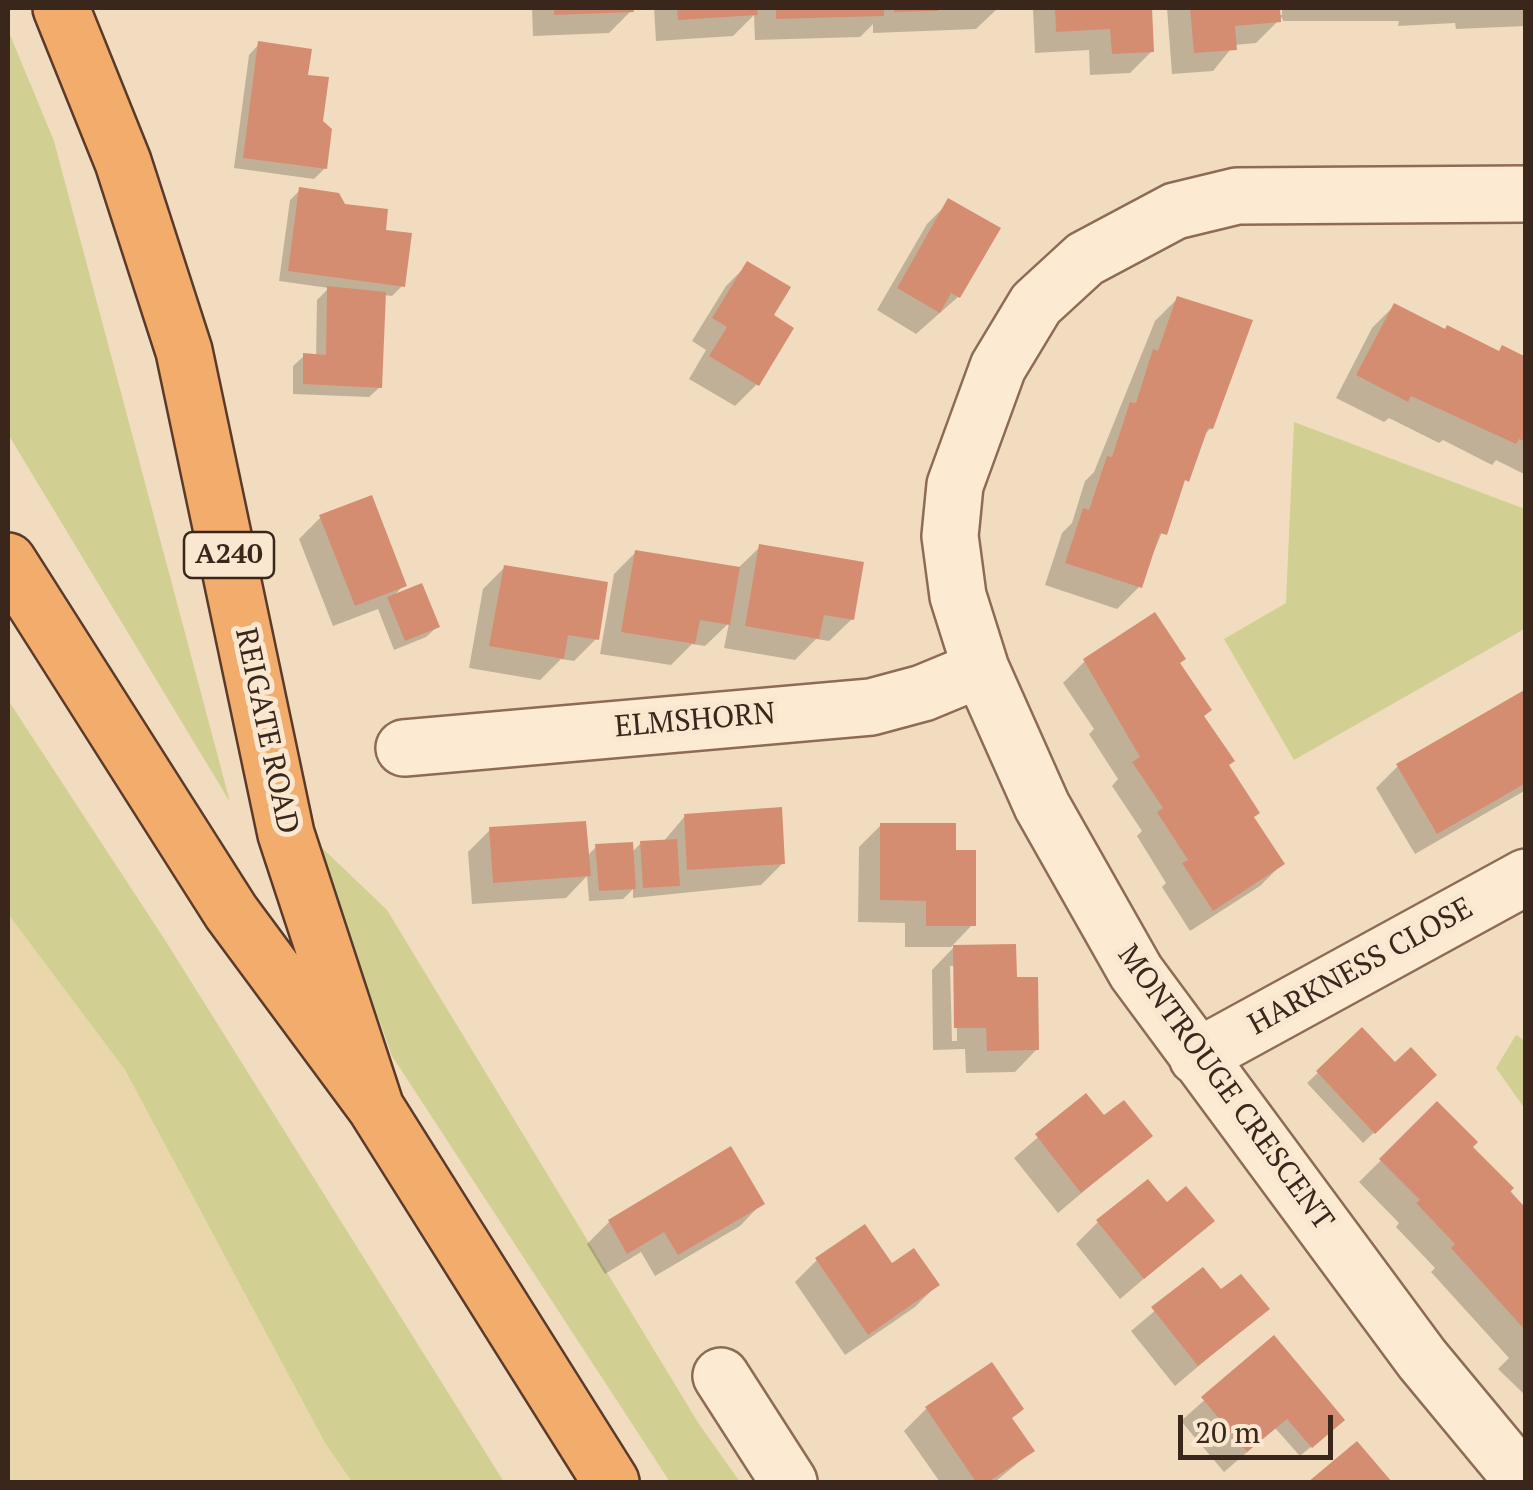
<!DOCTYPE html>
<html>
<head>
<meta charset="utf-8">
<style>
  body { margin:0 }
  #map { position:relative; width:1533px; height:1490px; overflow:hidden; background:#f2dcbf; font-family:"PT Serif",serif }
  canvas { display:block }
  .frame { position:absolute; inset:0; border:10px solid #3b261b; pointer-events:none }
  .scale { position:absolute; left:1178px; top:1415px; width:155px; height:45px; box-sizing:border-box; border:5px solid #3b261b; border-top:0; padding-left:12px; font-size:30px; line-height:35px; white-space:nowrap; color:#3b261b; -webkit-text-stroke:8px #f9e7cf; paint-order:stroke }
</style>
</head>
<body>
<div id="map">
<canvas width="1533" height="1490"></canvas>
<div class="frame"></div>
<div class="scale">20 m</div>
</div>
<script>
const ctx = document.querySelector('canvas').getContext('2d');
ctx.lineJoin = 'round';
function fillPath(path, color) { ctx.fillStyle = color; ctx.fill(path, 'evenodd'); }
const toPath = rows => new Path2D(rows.map(r => 'M' + r).join(''));
function stroke(path, color, width, dash) { ctx.strokeStyle = color; ctx.lineWidth = width; ctx.lineCap = dash ? 'butt' : 'round'; ctx.setLineDash(dash || []); ctx.stroke(path); }
function label(font, color, halo, rows, align = 'center') {
  ctx.font = font + ' "PT Serif",serif'; ctx.lineWidth = 10; ctx.setLineDash([]); ctx.textBaseline = 'middle'; ctx.strokeStyle = halo; ctx.fillStyle = color; for (const [text, x, y, turn = 0] of rows) {
    ctx.save(); ctx.translate(x, y); ctx.rotate((+turn || 0) * Math.PI / 180); ctx.textAlign = isNaN(turn) ? turn : align; if (halo) ctx.strokeText(text, 0, 0); ctx.fillText(text, 0, 0); ctx.restore();
  }
}
const farmland = toPath([
  [8,914,125,1070,325,1443,352,1482,8,1482]
]);
const green = toPath([
  [8,30,54,141,230,802,8,434],
  [1294,422,1525,509,1526,628,1294,760,1224,639,1286,603],
  [8,700,165,940,504,1482,352,1482,325,1443,125,1070,8,914],
  [316,842,387,910,699,1424,740,1482,670,1482,392,1056],
  [1516,1035,1525,1041,1525,1109,1496,1068]
]);
const shadow = toPath([
  [532,8,631,8,631,11,609,33,533,36],
  [654,8,998,8,976,29,873,33,873,24,860,37,755,40,754,15,733,36,656,41],
  [1033,8,1149,8,1152,51,1130,73,1090,75,1089,50,1035,53],
  [1167,8,1277,8,1278,15,1282,15,1282,8,1526,8,1526,26,1456,29,1455,23,1398,26,1399,21,1283,21,1282,17,1256,43,1234,45,1213,71,1172,74],
  [259,44,305,77,321,122,325,168,314,179,234,168,249,55],
  [300,190,344,206,383,233,403,285,392,296,384,295,380,387,369,397,293,394,293,366,304,356,316,357,317,300,329,288,279,281,290,200],
  [949,202,997,229,958,297,916,334,877,310,927,224],
  [748,264,770,316,757,384,735,406,689,379,706,350,692,341,726,286],
  [1177,299,1211,428,1202,437,1139,587,1117,609,1045,585,1062,533,1072,523,1085,481,1094,472,1155,321],
  [1394,306,1498,353,1526,360,1526,475,1496,460,1492,465,1443,440,1439,443,1389,418,1384,422,1336,398,1372,328],
  [321,517,404,585,392,598,437,627,426,637,394,650,378,609,333,626,299,539],
  [760,547,852,619,829,641,816,639,795,660,724,648,729,623,705,646,692,644,671,665,600,654,614,574,636,552,737,569],
  [505,567,596,639,574,661,561,659,540,680,469,668,483,589],
  [1085,661,1178,664,1252,818,1282,864,1260,886,1190,931,1162,887,1166,883,1137,836,1142,831,1112,786,1118,779,1089,734,1094,729,1063,683],
  [1526,692,1526,790,1415,854,1376,788,1398,766],
  [685,816,783,863,761,885,633,898,633,889,623,899,589,901,587,876,566,898,472,904,468,852,490,830,587,856,597,846,631,853,641,843,663,842],
  [881,825,953,853,973,924,951,947,905,947,905,923,858,922,859,847],
  [954,947,1014,980,1037,1049,1015,1072,966,1073,965,1049,933,1050,932,970],
  [950,966,956,966,957,1041,952,1041],
  [1362,1031,1395,1066,1434,1075,1363,1143,1307,1083],
  [1086,1096,1104,1119,1149,1136,1058,1213,1014,1158],
  [1437,1105,1526,1209,1526,1396,1498,1369,1509,1358,1431,1272,1435,1268,1396,1227,1399,1223,1359,1182],
  [762,1203,740,1226,655,1276,641,1252,605,1274,587,1244,609,1222],
  [1166,1205,1212,1221,1120,1299,1076,1244,1098,1222],
  [817,1260,891,1266,937,1285,915,1307,845,1355,795,1282],
  [1203,1270,1221,1293,1266,1309,1175,1386,1131,1331],
  [1273,1339,1331,1430,1300,1456,1275,1428,1224,1472,1181,1421],
  [926,1409,1010,1420,1032,1451,995,1482,940,1482,904,1431]
]);
const building = toPath([
  [554,8,633,8,634,12,554,15],
  [677,8,757,8,758,15,678,20],
  [776,8,884,8,884,16,776,19],
  [894,8,938,8,938,11,894,12],
  [1055,8,1152,8,1154,52,1112,54,1110,29,1056,32],
  [1190,8,1280,8,1281,22,1235,26,1237,50,1194,53],
  [258,41,312,49,308,75,329,77,323,121,332,129,327,169,243,158],
  [299,187,339,193,345,204,388,209,386,230,412,233,405,287,288,271],
  [948,198,1001,228,960,298,951,293,940,313,897,288],
  [747,261,791,287,774,315,794,328,759,386,709,356,727,327,712,318],
  [327,286,386,292,382,388,303,384,303,353,326,355],
  [1177,296,1253,320,1213,429,1208,428,1189,482,1185,480,1167,535,1160,533,1142,588,1065,563,1083,508,1089,510,1107,456,1112,457,1130,402,1136,403,1153,349,1158,351],
  [1394,303,1445,329,1447,325,1499,351,1502,345,1526,357,1526,442,1519,439,1516,444,1411,396,1408,402,1356,375],
  [372,495,407,586,355,606,319,515],
  [759,544,864,562,854,620,824,615,819,639,745,626],
  [635,550,740,567,730,625,700,620,695,644,621,632],
  [504,565,608,582,599,640,568,635,564,659,489,646],
  [422,583,440,627,405,641,387,597],
  [1155,612,1186,659,1180,663,1212,710,1204,716,1235,761,1229,765,1260,813,1254,817,1285,864,1213,911,1182,863,1188,860,1157,812,1163,808,1132,762,1140,757,1083,659],
  [1526,689,1526,783,1437,834,1396,764],
  [782,807,785,864,687,870,684,814],
  [586,821,591,876,493,883,489,827],
  [880,823,956,823,956,850,976,850,976,926,926,926,926,901,880,900],
  [677,839,680,886,643,888,640,841],
  [633,842,636,889,599,891,595,844],
  [1016,944,1017,977,1038,977,1039,1050,987,1051,986,1028,954,1028,953,945],
  [1362,1027,1395,1062,1411,1047,1437,1075,1375,1134,1316,1071],
  [1086,1093,1104,1115,1124,1100,1153,1136,1081,1193,1035,1134],
  [1437,1101,1478,1142,1473,1147,1514,1188,1510,1192,1526,1208,1526,1331,1451,1248,1455,1244,1416,1203,1420,1200,1379,1159],
  [731,1146,765,1204,678,1255,664,1232,627,1254,608,1220],
  [1148,1179,1167,1202,1186,1186,1215,1221,1144,1279,1096,1220],
  [865,1224,892,1263,914,1248,940,1285,868,1335,815,1258],
  [1203,1267,1221,1289,1241,1274,1270,1309,1198,1366,1151,1307],
  [1274,1335,1345,1420,1312,1448,1287,1419,1247,1452,1201,1397],
  [992,1362,1024,1409,1012,1418,1035,1451,988,1482,976,1482,925,1407],
  [1357,1441,1392,1482,1308,1482]
]);
const minor = toPath([
  [404,748,871,707,923,693,981,669],
  [1197,1057,1526,877],
  [721,1376,789,1482],
  [1524,1482,1422,1359,1136,972,1042,806,981,669,958,596,950,536,955,485,998,367,1036,304,1085,259,1175,211,1237,196,1526,194]
]);
const trunk = toPath([
  [61,8,123,162,184,351,286,834,376,1108],
  [8,561,231,912,376,1108,611,1482]
]);
const shields = [
  [229,555,90]
];
const shieldNames = [
  ["A240",229,555]
];
const streetNames = [
  ["ELMSHORN",695,721,-5],
  ["REIGATE ROAD",266,731,78],
  ["HARKNESS CLOSE",1361,967,-29],
  ["MONTROUGE CRESCENT",1225,1088,54]
];
fillPath(farmland, '#e9d7ab');
fillPath(green, '#d1d092');
fillPath(shadow, '#0003');
fillPath(building, '#d48d71');
stroke(minor, '#8d6b55', 60);
stroke(trunk, '#5a3a2a', 60);
stroke(minor, '#fcead3', 55);
stroke(trunk, '#f2ac6c', 55);
for (const [x, y, w] of shields) { const box = new Path2D(); box.roundRect(x - w / 2, y - 23, w, 46, 8); ctx.fillStyle = '#f9e7cf'; ctx.fill(box); stroke(box, '#3b261b', 2.5); }
label('bold 28px', '#3b261b', null, shieldNames);
label('30px', '#3b261b', '#f9e7cf', streetNames);
</script>
</body>
</html>
